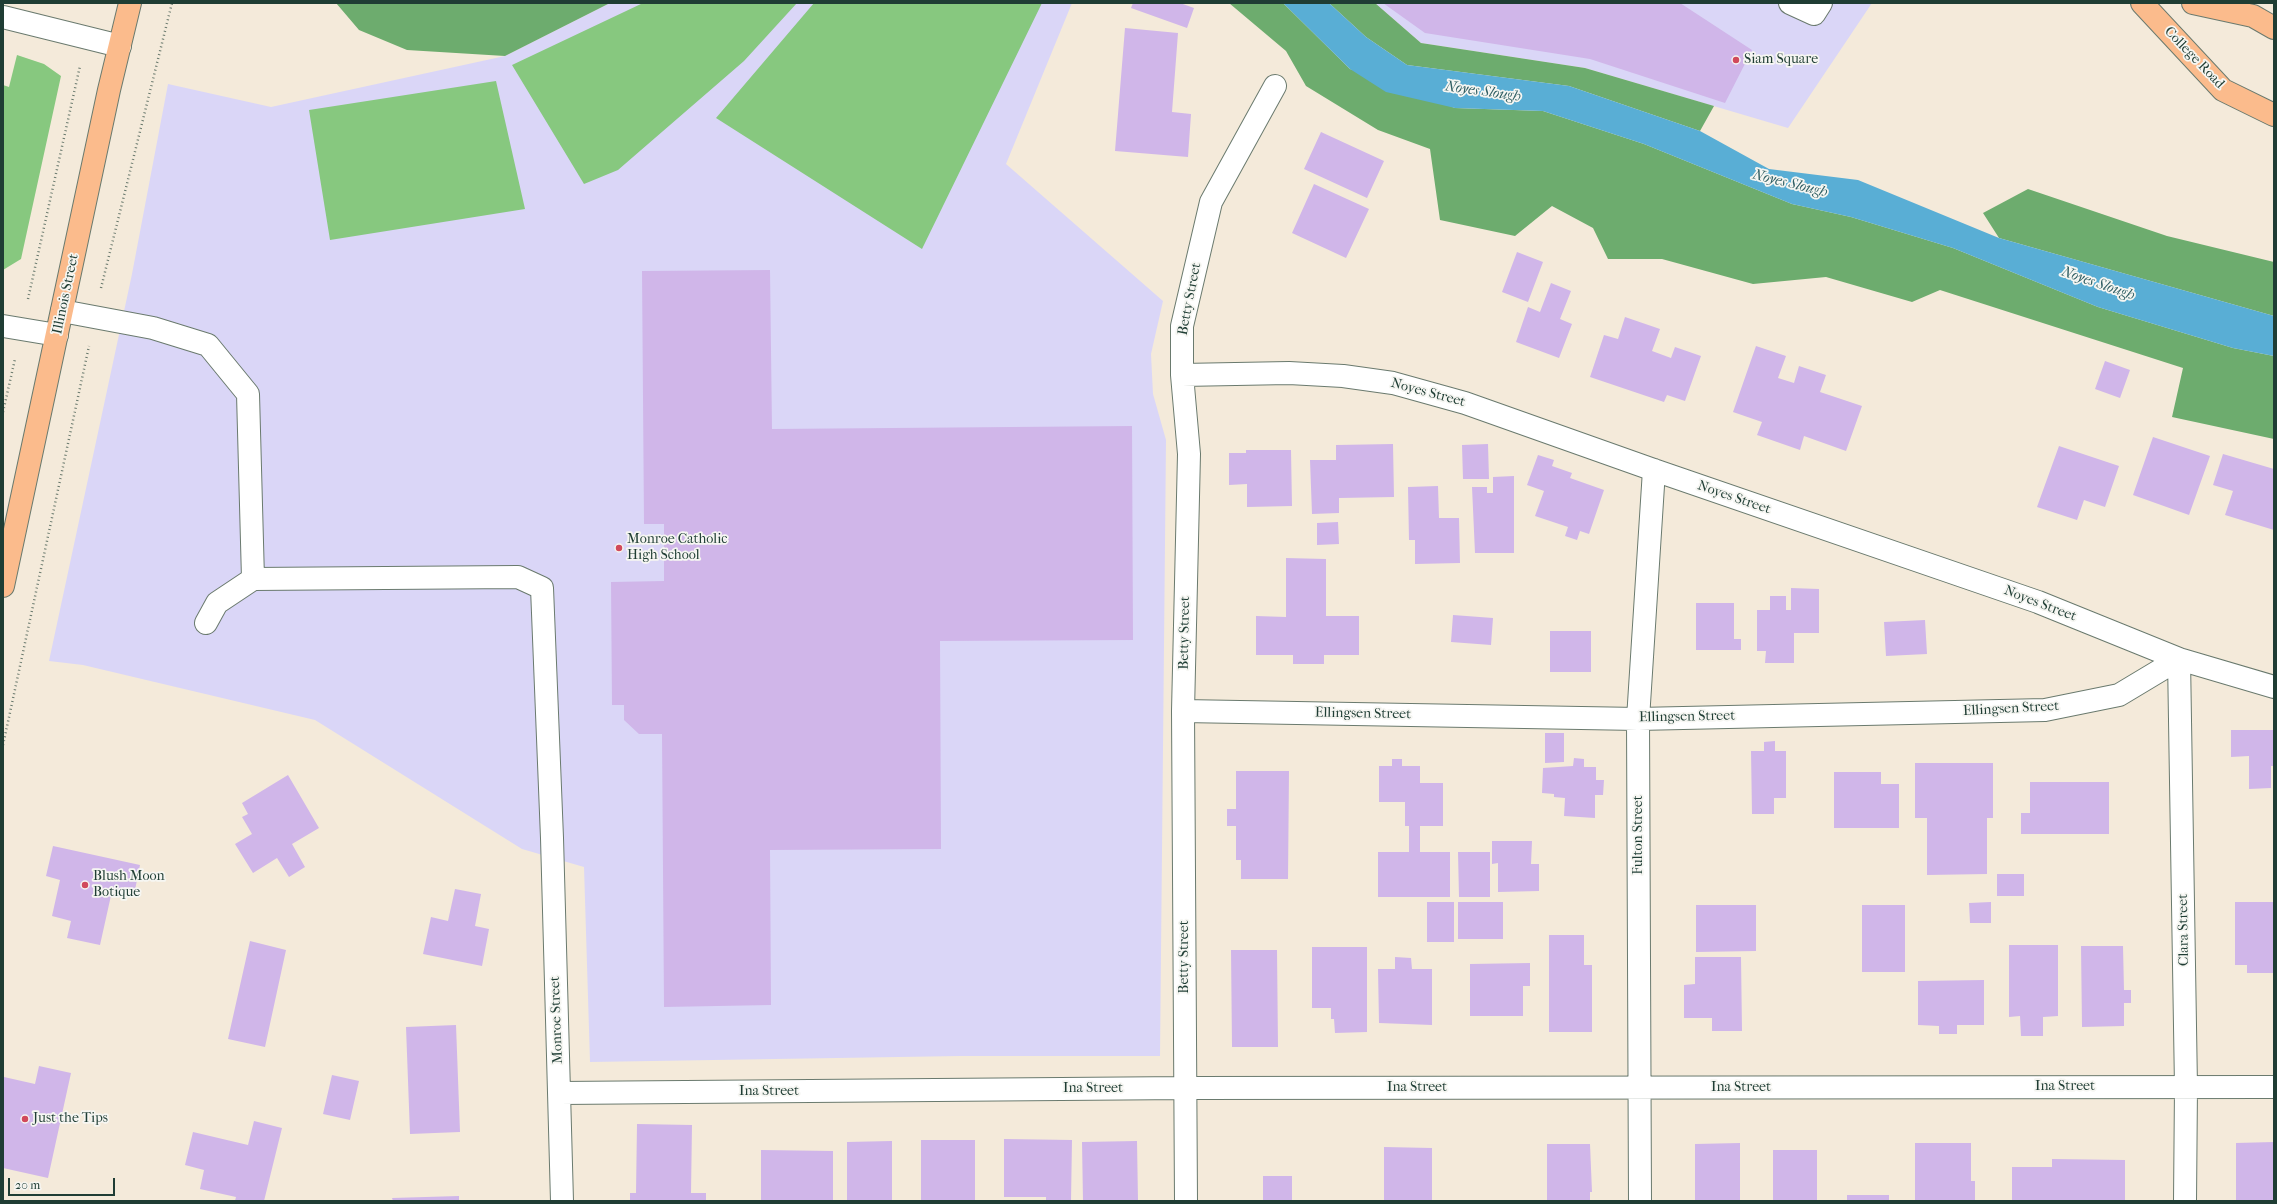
<!DOCTYPE html>
<html>
<head>
<meta charset="utf-8">
<style>
  body { margin:0 }
  #map { position:relative; width:2277px; height:1204px; overflow:hidden; background:#f4eada; font-family:"IM FELL French Canon",serif }
  canvas { display:block }
  .frame { position:absolute; inset:0; border:4px solid #1f3d34; pointer-events:none }
  .scale { position:absolute; left:8px; top:1178px; width:107px; height:18px; box-sizing:border-box; border:2px solid #1f3d34; border-top:0; padding-left:5px; font-size:12px; line-height:14px; white-space:nowrap; color:#1f3d34; -webkit-text-stroke:3px #f6f6f2; paint-order:stroke }
</style>
</head>
<body>
<div id="map">
<canvas width="2277" height="1204"></canvas>
<div class="frame"></div>
<div class="scale">20 m</div>
</div>
<script>
const ctx = document.querySelector('canvas').getContext('2d');
ctx.lineJoin = 'round';
function fillPath(path, color) { ctx.fillStyle = color; ctx.fill(path, 'evenodd'); }
const toPath = rows => new Path2D(rows.map(r => 'M' + r).join(''));
function stroke(path, color, width, dash) { ctx.strokeStyle = color; ctx.lineWidth = width; ctx.lineCap = dash ? 'butt' : 'round'; ctx.setLineDash(dash || []); ctx.stroke(path); }
function label(font, color, halo, rows, align = 'center') {
  ctx.font = font + ' "IM FELL French Canon",serif'; ctx.lineWidth = 3.5; ctx.setLineDash([]); ctx.textBaseline = 'middle'; ctx.strokeStyle = halo; ctx.fillStyle = color; for (const [text, x, y, turn = 0] of rows) {
    ctx.save(); ctx.translate(x, y); ctx.rotate((+turn || 0) * Math.PI / 180); ctx.textAlign = isNaN(turn) ? turn : align; if (halo) ctx.strokeText(text, 0, 0); ctx.fillText(text, 0, 0); ctx.restore();
  }
}
const built = toPath([
  [610,3,1072,3,1006,164,1163,301,1151,354,1153,394,1166,440,1160,1056,960,1056,590,1062,584,867,522,849,315,720,83,665,49,661,132,274,168,84,271,107,505,56],
  [1375,3,1872,3,1788,128,1585,68,1421,43]
]);
const green = toPath([
  [643,3,797,3,744,61,618,170,584,184,512,65],
  [814,3,1042,3,922,249,716,118],
  [17,55,44,64,61,76,21,259,3,270,3,85,9,87],
  [496,81,525,209,330,240,309,110]
]);
const forest = toPath([
  [336,3,610,3,505,56,407,50,359,30],
  [1229,3,1283,3,1350,69,1455,108,1543,111,1644,144,1792,204,1851,217,1953,248,2098,307,2233,348,2274,356,2274,439,2172,417,2183,368,1940,290,1912,302,1826,277,1753,284,1662,259,1608,259,1593,228,1552,206,1515,236,1440,220,1430,149,1378,130,1306,86,1286,51],
  [1329,3,1375,3,1421,43,1585,68,1714,106,1700,131,1569,86,1407,65,1366,37],
  [2028,189,2167,236,2274,262,2274,316,1999,238,1983,213]
]);
const water = toPath([
  [1283,3,1329,3,1366,37,1407,65,1569,86,1700,131,1769,169,1858,180,1999,238,2274,316,2274,356,2233,348,2098,307,1953,248,1851,217,1792,204,1644,144,1543,111,1455,108,1386,92,1350,69]
]);
const building = toPath([
  [1133,3,1180,3,1194,8,1187,28,1131,8],
  [1383,3,1680,3,1752,50,1725,103,1590,59,1425,33],
  [1125,28,1178,33,1172,112,1191,114,1188,157,1115,151],
  [1321,132,1384,161,1367,198,1304,169],
  [1314,184,1369,209,1346,258,1292,233],
  [1517,252,1543,262,1528,302,1502,292],
  [770,270,772,429,1132,426,1133,640,940,641,941,849,770,850,771,1005,664,1007,662,734,639,734,624,720,624,705,612,705,611,582,664,581,664,524,644,524,642,271],
  [1551,283,1571,291,1560,319,1572,324,1559,358,1516,342,1528,307,1540,312],
  [1625,317,1660,329,1652,351,1671,358,1675,347,1701,356,1685,401,1667,395,1664,402,1590,377,1604,335,1618,339],
  [1756,346,1786,356,1778,378,1794,383,1799,366,1826,375,1820,392,1862,406,1846,451,1804,436,1800,450,1757,435,1762,422,1733,412],
  [2105,361,2130,370,2120,398,2095,389],
  [2153,437,2210,456,2189,515,2133,495],
  [1393,444,1394,497,1339,498,1339,513,1312,514,1310,460,1336,460,1336,445],
  [1488,444,1489,479,1463,479,1462,445],
  [2059,446,2119,466,2105,507,2084,500,2077,520,2037,507],
  [1246,450,1291,450,1292,506,1247,507,1247,484,1229,485,1229,453,1246,453],
  [2223,454,2274,469,2274,530,2225,515,2233,491,2213,485],
  [1538,455,1554,460,1552,466,1572,473,1570,478,1604,490,1589,534,1580,531,1577,540,1565,536,1568,527,1535,516,1544,491,1527,485],
  [1514,476,1514,553,1475,553,1472,487,1487,487,1487,493,1493,493,1493,477],
  [1438,486,1439,518,1459,518,1460,563,1415,564,1415,540,1409,540,1408,487],
  [1338,522,1339,544,1317,545,1317,523],
  [1286,558,1326,559,1326,616,1359,616,1359,655,1324,655,1324,664,1293,664,1293,655,1256,655,1256,616,1286,617],
  [1791,588,1819,589,1819,633,1794,633,1794,663,1765,663,1766,651,1757,651,1757,610,1770,610,1770,596,1786,596,1786,610,1791,610],
  [1696,603,1734,603,1734,639,1741,639,1741,650,1696,650],
  [1453,615,1493,618,1491,645,1451,642],
  [1925,620,1927,654,1886,656,1884,622],
  [1550,631,1591,631,1591,672,1550,672],
  [2231,730,2274,730,2274,766,2271,766,2271,788,2249,789,2249,756,2231,757],
  [1545,733,1564,733,1564,762,1545,763],
  [1775,741,1775,751,1786,751,1786,798,1774,798,1774,814,1752,814,1751,751,1764,751,1764,742],
  [1574,758,1584,759,1584,767,1596,767,1596,780,1604,780,1603,795,1595,795,1595,818,1564,816,1565,798,1554,797,1554,794,1542,793,1543,768,1573,766],
  [1392,759,1402,759,1402,766,1420,766,1420,783,1443,783,1443,826,1420,826,1420,852,1450,852,1450,897,1378,897,1378,852,1409,852,1409,826,1405,826,1405,802,1379,802,1379,766,1392,766],
  [1915,763,1993,763,1993,818,1987,818,1987,874,1927,875,1927,818,1915,818],
  [1236,771,1289,771,1288,879,1241,879,1241,860,1236,860,1236,826,1227,826,1227,809,1236,809],
  [1834,772,1881,772,1881,784,1899,784,1899,828,1834,828],
  [288,775,319,828,292,844,305,867,289,877,277,858,253,873,235,844,252,834,242,817,248,814,242,803],
  [2030,782,2109,782,2109,834,2021,834,2021,813,2030,813],
  [1492,841,1532,841,1531,864,1539,864,1539,891,1498,892,1498,863,1492,864],
  [53,846,140,865,134,895,112,891,100,945,67,938,71,921,52,916,60,880,46,876],
  [1458,852,1490,852,1490,897,1459,897],
  [1997,874,2024,874,2024,896,1997,896],
  [455,889,481,894,475,926,489,929,482,966,423,954,431,917,448,921],
  [1427,902,1454,902,1454,942,1427,942],
  [1458,902,1503,902,1503,939,1458,939],
  [1991,902,1991,923,1970,923,1969,903],
  [2235,902,2274,902,2274,973,2247,973,2247,965,2235,965],
  [1696,905,1756,905,1756,951,1696,952],
  [1862,905,1905,905,1905,972,1862,972],
  [1549,935,1584,935,1584,965,1592,965,1592,1032,1549,1032],
  [250,941,286,950,265,1047,228,1039],
  [2009,945,2058,945,2058,1016,2043,1017,2043,1036,2021,1036,2020,1016,2009,1017],
  [2081,946,2123,946,2124,990,2131,990,2131,1003,2124,1003,2124,1026,2082,1027],
  [1312,947,1367,947,1367,1032,1335,1033,1334,1019,1331,1019,1331,1008,1312,1008],
  [1231,950,1277,950,1278,1047,1232,1047],
  [1395,957,1411,958,1412,969,1432,969,1432,1025,1379,1023,1378,969,1395,969],
  [1695,957,1741,957,1742,1031,1712,1031,1712,1018,1684,1018,1684,985,1695,984],
  [1530,963,1530,986,1523,986,1523,1016,1470,1016,1470,964],
  [1984,980,1984,1025,1957,1025,1957,1034,1939,1034,1939,1026,1918,1025,1918,981],
  [456,1025,460,1132,410,1134,406,1027],
  [39,1066,71,1073,48,1178,3,1168,4,1077,35,1084],
  [332,1075,359,1081,350,1120,323,1114],
  [254,1121,282,1128,264,1201,235,1201,236,1197,200,1189,204,1170,185,1165,193,1132,248,1145],
  [637,1124,692,1125,691,1193,706,1193,706,1201,630,1201,630,1193,636,1193],
  [1004,1139,1072,1140,1071,1201,1046,1201,1046,1197,1004,1197],
  [921,1140,975,1140,975,1200,921,1200],
  [892,1141,892,1200,847,1200,847,1142],
  [1137,1141,1138,1201,1083,1201,1082,1142],
  [2274,1142,2274,1201,2236,1201,2236,1143],
  [1740,1143,1740,1201,1695,1201,1695,1144],
  [1915,1143,1971,1143,1971,1181,1975,1181,1975,1201,1915,1201],
  [1547,1144,1590,1144,1592,1192,1590,1192,1590,1201,1547,1201],
  [1384,1147,1432,1148,1432,1201,1384,1201],
  [761,1150,833,1151,833,1201,761,1201],
  [1773,1150,1817,1150,1817,1201,1773,1201],
  [2052,1159,2125,1160,2125,1201,2012,1201,2012,1167,2052,1167],
  [1263,1176,1292,1176,1292,1201,1263,1201],
  [1847,1195,1889,1195,1889,1201,1847,1201],
  [459,1196,459,1201,393,1201,392,1198]
]);
const path = toPath([
  [101,288,172,3],
  [28,299,80,66],
  [3,412,15,359],
  [3,745,89,346]
]);
const minor = toPath([
  [1790,3,1814,14,1821,3],
  [3,17,120,46],
  [62,311,153,328,208,345,248,394,253,579],
  [3,326,57,335],
  [1182,375,1289,373,1343,376,1393,383,1465,403,1654,470,2038,602,2179,659,2274,687],
  [206,623,217,603,253,579,518,577,542,588,552,838,562,1201],
  [2179,659,2186,1087,2185,1201],
  [1183,711,1638,719,2045,710,2119,695,2179,659],
  [560,1093,1186,1088,2274,1087],
  [1186,1201,1183,711,1189,454,1182,375,1182,326,1211,202,1275,86],
  [1640,1201,1638,719,1654,470]
]);
const major = toPath([
  [2142,3,2223,90,2274,115],
  [2193,3,2253,16,2274,28],
  [3,586,109,90,130,3]
]);
const markers = [
  [1736,60,4,"#d1495b"],
  [619,548,4,"#d1495b"],
  [85,885,4,"#d1495b"],
  [25,1119,4,"#d1495b"]
];
const streetNames = [
  ["College Road",2194,58,46],
  ["Illinois Street",66,294,-78],
  ["Betty Street",1190,299,-79],
  ["Noyes Street",1428,393,15],
  ["Noyes Street",1734,498,19],
  ["Noyes Street",2040,604,21],
  ["Betty Street",1185,633,-89],
  ["Ellingsen Street",2011,709,-3],
  ["Ellingsen Street",1363,714,1],
  ["Ellingsen Street",1687,717,-1],
  ["Fulton Street",1639,835,-90],
  ["Clara Street",2184,930,-91],
  ["Betty Street",1185,957,-90],
  ["Monroe Street",557,1020,-92],
  ["Ina Street",2065,1087],
  ["Ina Street",1417,1088],
  ["Ina Street",1741,1088],
  ["Ina Street",1093,1089],
  ["Ina Street",769,1092]
];
const poiNames = [
  ["Siam Square",1744,60],
  ["Monroe Catholic",627,540],
  ["High School",627,556],
  ["Blush Moon",93,877],
  ["Botique",93,893],
  ["Just the Tips",33,1119]
];
const waterNames = [
  ["Noyes Slough",1483,92,8],
  ["Noyes Slough",1790,184,14],
  ["Noyes Slough",2098,284,19]
];
fillPath(built, '#dad6f7');
fillPath(green, '#87c87f');
fillPath(forest, '#6dac6e');
fillPath(water, '#59aed5');
fillPath(building, '#d0b6e9');
stroke(minor, '#6a7a6e', 24);
stroke(major, '#6a7a6e', 24);
stroke(path, '#6a7a6e', 2.5, [1, 3]);
stroke(minor, '#fff', 22);
stroke(major, '#fbbb8c', 22);
for (const [x, y, r, color] of markers) { const dot = new Path2D(); dot.arc(x, y, r, 0, 2 * Math.PI); ctx.fillStyle = color; ctx.fill(dot); stroke(dot, '#f6f6f2', 1.5); }
label('14px', '#1f3d34', '#f6f6f2', streetNames);
label('14px', '#1f3d34', '#f6f6f2', poiNames, 'left');
label('italic 15px', '#305f64', '#f6f6f2', waterNames);
</script>
</body>
</html>
